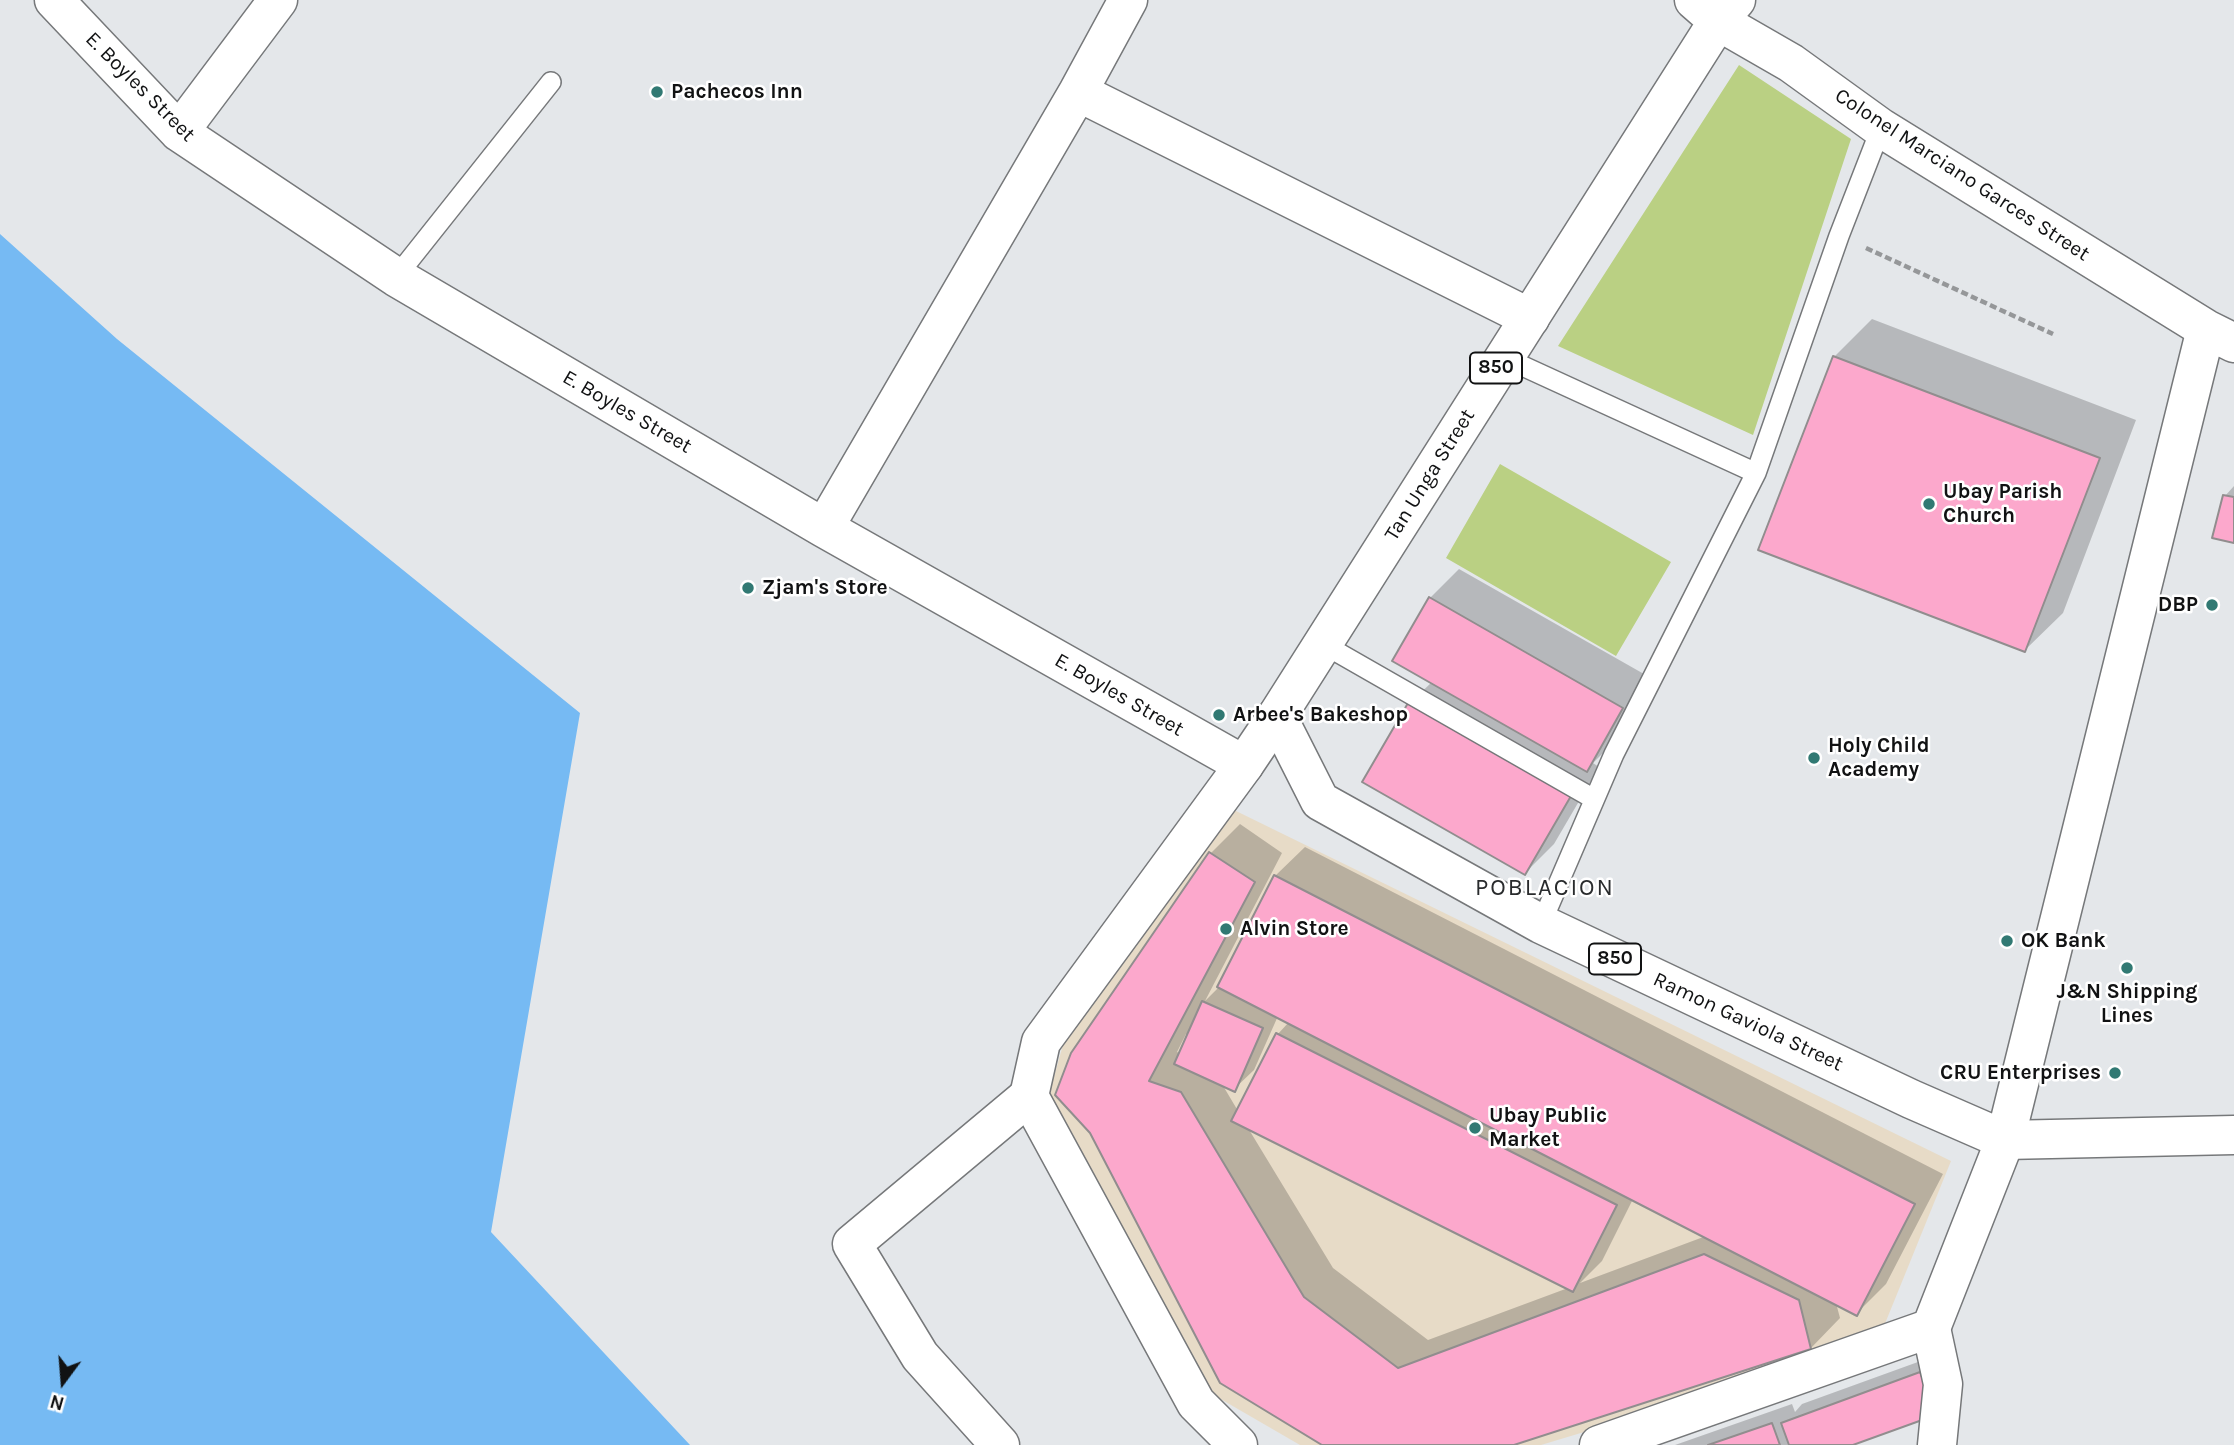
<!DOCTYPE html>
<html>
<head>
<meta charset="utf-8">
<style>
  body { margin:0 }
  #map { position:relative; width:2234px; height:1445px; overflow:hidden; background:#e4e7ea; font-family:Karla,sans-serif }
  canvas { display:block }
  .north { position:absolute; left:28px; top:1347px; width:70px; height:70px; -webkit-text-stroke:5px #fff; paint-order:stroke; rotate:196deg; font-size:19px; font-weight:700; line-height:28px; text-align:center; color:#111213 }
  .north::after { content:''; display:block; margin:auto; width:24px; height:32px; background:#111213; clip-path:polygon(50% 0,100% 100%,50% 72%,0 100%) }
</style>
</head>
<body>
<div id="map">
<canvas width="2234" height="1445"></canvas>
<div class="north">N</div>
</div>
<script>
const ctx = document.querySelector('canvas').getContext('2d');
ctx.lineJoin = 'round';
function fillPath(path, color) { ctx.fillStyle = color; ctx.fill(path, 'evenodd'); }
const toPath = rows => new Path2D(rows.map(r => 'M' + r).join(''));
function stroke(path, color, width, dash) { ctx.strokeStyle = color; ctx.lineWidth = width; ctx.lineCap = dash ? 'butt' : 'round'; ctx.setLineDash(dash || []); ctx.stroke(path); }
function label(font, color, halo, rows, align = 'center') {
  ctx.font = font + ' Karla,sans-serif'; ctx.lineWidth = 5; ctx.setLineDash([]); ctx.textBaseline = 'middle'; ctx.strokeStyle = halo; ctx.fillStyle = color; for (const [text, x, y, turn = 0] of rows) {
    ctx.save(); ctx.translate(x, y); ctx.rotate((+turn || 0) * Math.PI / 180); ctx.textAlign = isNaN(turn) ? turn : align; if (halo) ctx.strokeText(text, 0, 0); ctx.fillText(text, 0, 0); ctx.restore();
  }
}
const commercial = toPath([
  [1234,810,1951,1161,1882,1331,1813,1363,1541,1445,1300,1445,1212,1394,1049,1094,1063,1045]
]);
const green = toPath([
  [1739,65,1851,139,1753,435,1558,346],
  [1500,464,1671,562,1616,656,1446,558]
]);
const water = toPath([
  [0,234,117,339,580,713,491,1232,690,1445,0,1445]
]);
const shadow = toPath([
  [1872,319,2136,420,2063,613,2025,650,1834,357],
  [2234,486,2234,541,2225,496],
  [1459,569,1651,678,1615,741,1593,763,1599,767,1554,844,1525,873,1409,704,1432,682,1430,598],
  [1240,824,1282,853,1205,1001,1220,986,1275,876,1305,847,1943,1174,1886,1284,1857,1313,1836,1303,1840,1318,1811,1348,1508,1445,1325,1445,1073,1054,1211,853],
  [1278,1016,1289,1022,1277,1035,1238,1111,1222,1084,1234,1089,1254,1070],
  [1186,1034,1189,1035,1181,1054,1177,1052],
  [1248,1128,1568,1288,1428,1340,1333,1268],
  [1633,1199,1706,1236,1580,1283,1602,1261],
  [1940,1354,1955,1394,1848,1445,1675,1445,1792,1404,1795,1412,1802,1404]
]);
const building = toPath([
  [1833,356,2100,458,2025,652,1758,550,1833,356],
  [2223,495,2234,497,2234,543,2212,538,2223,495],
  [1429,597,1623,708,1587,772,1392,661,1429,597],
  [1408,703,1571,796,1525,875,1362,782,1408,703],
  [1209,852,1255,882,1149,1081,1181,1092,1304,1297,1398,1368,1704,1254,1799,1300,1811,1349,1514,1445,1322,1445,1220,1383,1090,1133,1055,1095,1071,1053,1209,852],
  [1274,875,1915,1204,1857,1316,1217,987,1274,875],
  [1202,1001,1263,1028,1235,1092,1174,1064,1202,1001],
  [1276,1033,1617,1205,1573,1292,1231,1121,1276,1033],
  [1920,1372,1936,1415,1853,1445,1789,1445,1781,1423,1920,1372],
  [1772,1423,1780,1445,1708,1445,1772,1423]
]);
const path = toPath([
  [1866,248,2053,334]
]);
const service = toPath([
  [396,277,551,82],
  [1503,357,1756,473,1614,754,1541,924],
  [1756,473,1839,236,1881,128],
  [1323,644,1594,799]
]);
const minor = toPath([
  [54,0,179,132,396,277,824,528,1244,765],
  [1718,21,1736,0],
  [1078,92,1530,318],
  [179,132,278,0],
  [824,528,1078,92,1128,0],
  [1931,1328,1943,1384,1937,1445],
  [1000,1445,920,1356,852,1244,1029,1096]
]);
const tertiary = toPath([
  [1718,21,1791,63,1881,128,2206,329,2234,343],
  [1238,1445,1196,1403,1029,1096,1041,1042,1244,765,1277,716],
  [1599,1445,1931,1328,2005,1140,2206,329]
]);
const primary = toPath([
  [1694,0,1718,21,1277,716,1320,801,1541,924,1911,1099,2005,1140,2234,1135]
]);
const markers = [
  [657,92,7,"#317973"],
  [1929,504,7,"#317973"],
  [748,588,7,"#317973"],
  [2212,605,7,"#317973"],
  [1219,715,7,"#317973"],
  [1814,758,7,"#317973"],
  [1226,929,7,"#317973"],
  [2007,941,7,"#317973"],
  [2127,968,7,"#317973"],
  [2115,1073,7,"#317973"],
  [1475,1128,7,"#317973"]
];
const shields = [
  [1496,368,52],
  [1615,959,52]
];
const shieldNames = [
  ["850",1496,368],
  ["850",1615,959]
];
const streetNames = [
  ["E. Boyles Street",140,87,45],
  ["Colonel Marciano Garces Street",1962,175,33],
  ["E. Boyles Street",627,412,30],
  ["Tan Unga Street",1430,475,-58],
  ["E. Boyles Street",1119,695,30],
  ["Ramon Gaviola Street",1748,1022,25]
];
const poiNames = [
  ["Pachecos Inn",671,92],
  ["Ubay Parish",1943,492],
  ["Church",1943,516],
  ["Zjam's Store",762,588],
  ["DBP",2198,605,"right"],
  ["Arbee's Bakeshop",1233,715],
  ["Holy Child",1828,746],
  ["Academy",1828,770],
  ["Alvin Store",1240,929],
  ["OK Bank",2021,941],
  ["J&N Shipping",2127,992,"center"],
  ["Lines",2127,1016,"center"],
  ["CRU Enterprises",2101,1073,"right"],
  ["Ubay Public",1489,1116],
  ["Market",1489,1140]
];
const quarterNames = [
  ["POBLACION",1545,888]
];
fillPath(commercial, '#e7dbc7');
fillPath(green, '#bad083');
fillPath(water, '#76baf3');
fillPath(shadow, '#0003');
fillPath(building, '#fca8cc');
stroke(building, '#918d8e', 2);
stroke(service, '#76787a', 22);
stroke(minor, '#76787a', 41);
stroke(tertiary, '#76787a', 41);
stroke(primary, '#76787a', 41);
stroke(path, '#959799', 4.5, [7, 3.5]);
stroke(service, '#fff', 19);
stroke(minor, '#fff', 38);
stroke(tertiary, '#fff', 38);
stroke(primary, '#fff', 38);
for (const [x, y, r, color] of markers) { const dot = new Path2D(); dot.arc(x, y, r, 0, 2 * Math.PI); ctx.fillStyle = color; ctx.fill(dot); stroke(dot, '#fff', 2.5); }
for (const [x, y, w] of shields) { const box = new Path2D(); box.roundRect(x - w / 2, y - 15.5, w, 31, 5); ctx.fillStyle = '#fff'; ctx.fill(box); stroke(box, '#111213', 2); }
label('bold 19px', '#111213', null, shieldNames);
label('21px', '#111213', '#fff', streetNames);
label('bold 21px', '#111213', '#fff', poiNames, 'left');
ctx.letterSpacing = '2px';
label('24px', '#292b2d', '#fff', quarterNames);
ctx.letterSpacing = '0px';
</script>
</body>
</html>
